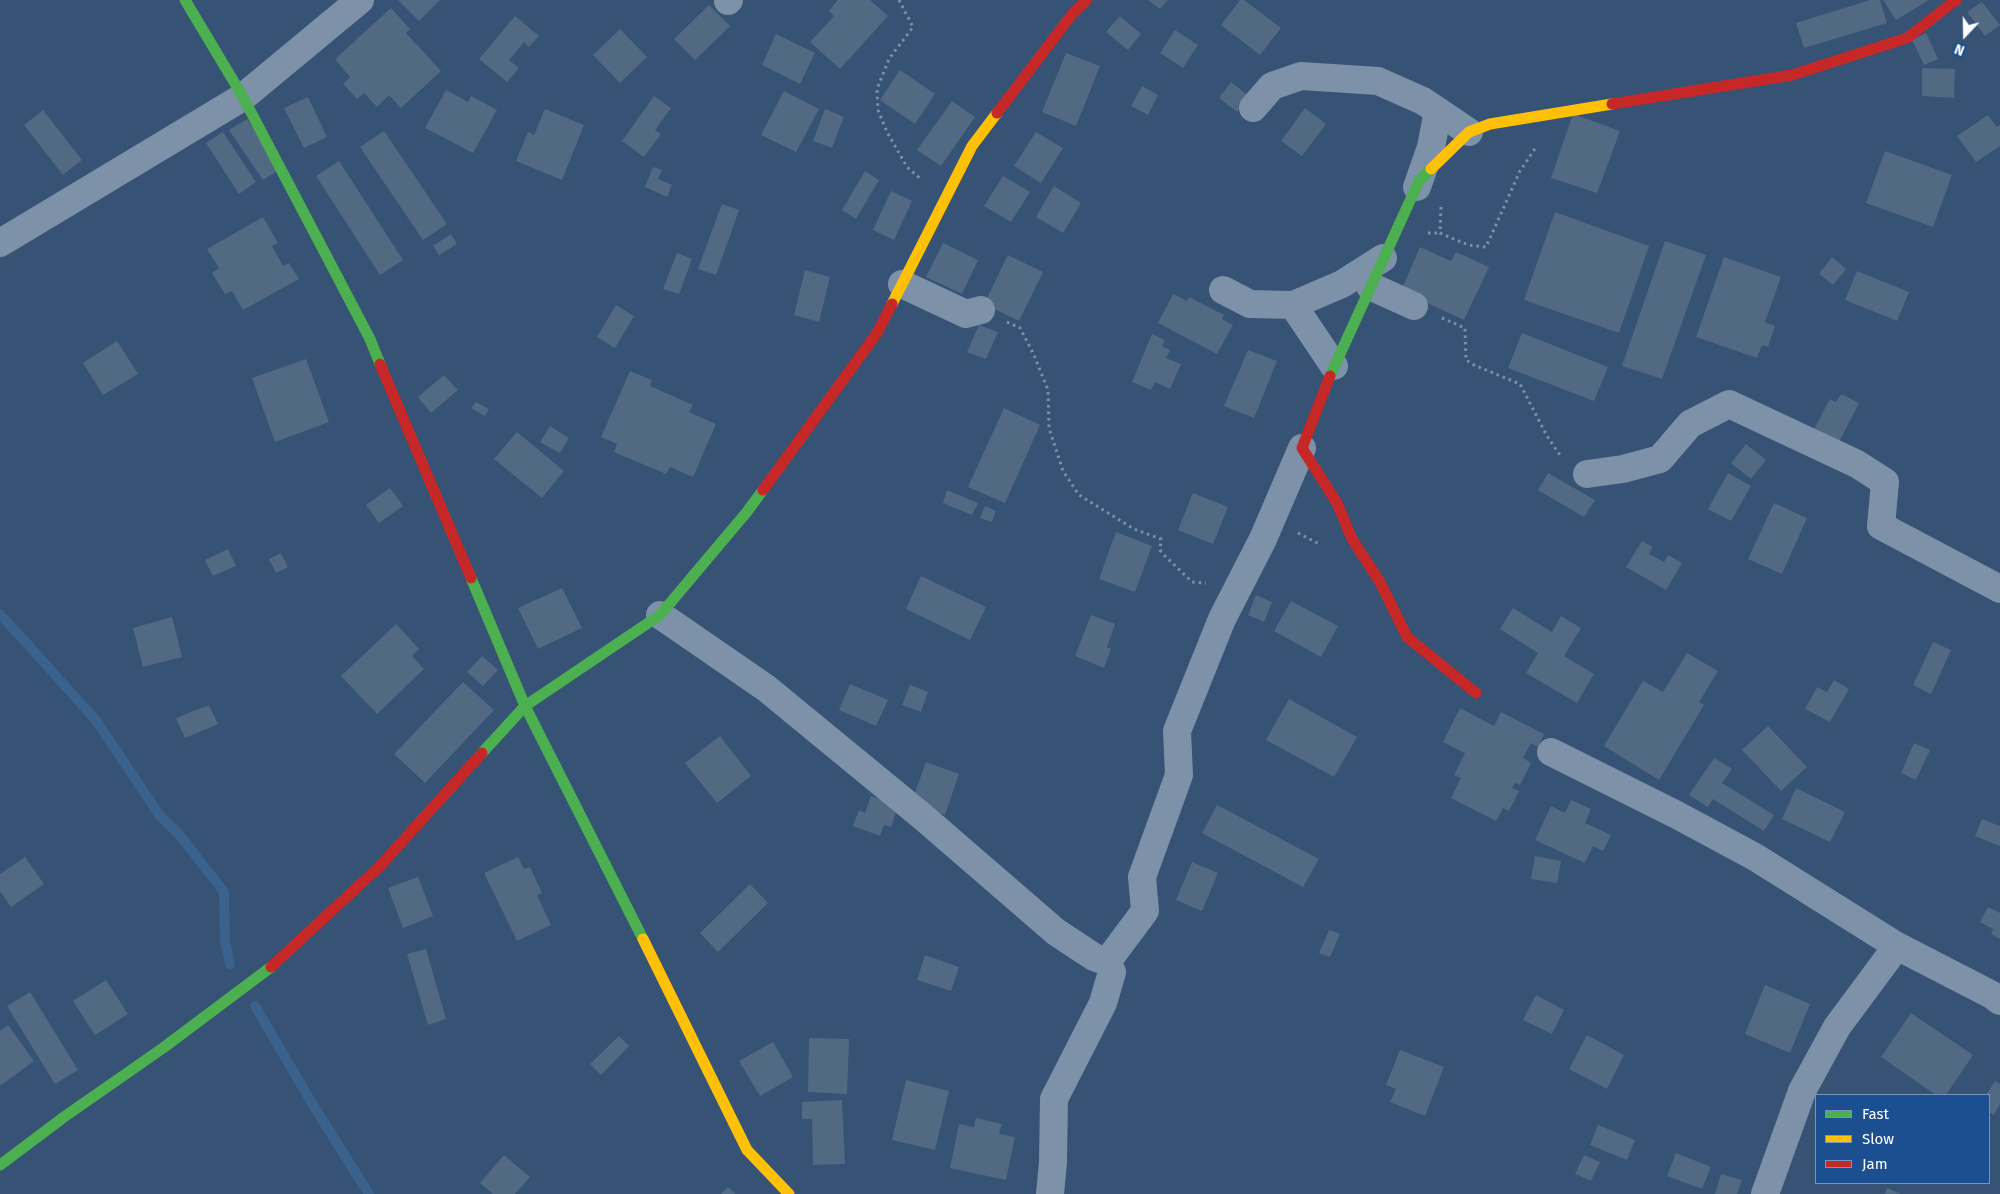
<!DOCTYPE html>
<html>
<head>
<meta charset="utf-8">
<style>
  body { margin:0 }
  #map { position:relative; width:2000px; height:1194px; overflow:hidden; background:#365274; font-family:"Fira Sans",sans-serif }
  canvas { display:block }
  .legend { position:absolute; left:1815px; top:1094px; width:175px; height:90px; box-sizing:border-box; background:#1b4f8f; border:1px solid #7695bc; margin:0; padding:6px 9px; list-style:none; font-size:15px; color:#fff }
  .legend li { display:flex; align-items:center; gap:10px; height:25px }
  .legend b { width:25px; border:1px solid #7695bc }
  .north { position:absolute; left:1940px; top:10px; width:50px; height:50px; -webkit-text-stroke:4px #1b4f8f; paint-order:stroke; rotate:201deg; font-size:14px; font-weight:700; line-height:20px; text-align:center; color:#fff }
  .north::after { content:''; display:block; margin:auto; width:18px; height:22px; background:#fff; clip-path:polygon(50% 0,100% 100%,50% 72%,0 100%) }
</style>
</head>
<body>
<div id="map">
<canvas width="2000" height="1194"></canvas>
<ul class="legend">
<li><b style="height:6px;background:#4caf50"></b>Fast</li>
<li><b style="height:6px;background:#ffc107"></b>Slow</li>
<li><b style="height:6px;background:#c62828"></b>Jam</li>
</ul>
<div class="north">N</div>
</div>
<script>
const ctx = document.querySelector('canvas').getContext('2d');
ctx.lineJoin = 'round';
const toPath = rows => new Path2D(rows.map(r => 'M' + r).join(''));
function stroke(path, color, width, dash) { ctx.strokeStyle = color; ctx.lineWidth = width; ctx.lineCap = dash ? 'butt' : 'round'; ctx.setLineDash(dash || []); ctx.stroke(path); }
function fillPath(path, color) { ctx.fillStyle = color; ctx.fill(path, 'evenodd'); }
const stream = toPath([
  [0,614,95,719,160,816,178,833,224,892,225,941,230,964],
  [255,1006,313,1105,369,1194]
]);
const building = toPath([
  [398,0,440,0,419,21],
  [838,0,870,0,888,16,840,69,810,42,834,16,829,11],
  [1148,0,1168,0,1160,9],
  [1240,0,1244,0,1281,28,1260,55,1221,25],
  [1870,0,1880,0,1887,23,1804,48,1796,23],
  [1883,0,1929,0,1896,20],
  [1982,2,2000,25,1985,36,1967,12],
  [709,5,730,26,695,60,674,39],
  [391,8,410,29,406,33,441,71,401,108,389,95,377,107,364,93,357,99,343,84,350,77,335,59],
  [515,16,539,36,529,47,524,42,509,60,519,68,507,82,479,59],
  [1120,16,1141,34,1128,50,1106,32],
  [620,29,647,57,620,83,593,55],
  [1175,30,1198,45,1183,68,1160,53],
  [1926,33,1938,59,1924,65,1912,40],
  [776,34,815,53,800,84,762,65],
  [1066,53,1100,66,1076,126,1042,112],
  [1922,68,1955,69,1954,98,1922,96],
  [900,70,935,94,915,124,880,100],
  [1231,82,1249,96,1237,112,1219,98],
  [1142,86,1158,95,1148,115,1131,106],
  [446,90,468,102,471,96,497,110,473,153,425,128],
  [784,91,819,109,796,152,761,135],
  [654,96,671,108,655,130,661,134,644,157,622,141],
  [308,97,327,137,304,148,284,108],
  [952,101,975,117,941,166,917,150],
  [1305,108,1326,124,1302,156,1281,141],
  [545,109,584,125,562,180,516,161,528,132,534,135],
  [825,109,844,117,832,148,813,141],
  [43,110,82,160,63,175,24,125],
  [1573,114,1620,131,1597,193,1551,178],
  [1988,115,1997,127,2000,125,2000,146,1976,162,1957,136],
  [247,119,280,169,263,180,229,130],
  [384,131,447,224,423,240,360,147],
  [223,132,256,182,239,194,206,143],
  [1036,132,1063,148,1041,183,1014,166],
  [1885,151,1952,175,1933,227,1866,203],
  [339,161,403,260,380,275,316,176],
  [653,167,662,170,658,179,672,185,667,197,645,187],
  [865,171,879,180,856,219,842,210],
  [1003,176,1030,192,1011,222,984,206],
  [1054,186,1081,203,1063,233,1036,217],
  [891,191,912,201,894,240,873,230],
  [722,204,739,210,716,275,698,269],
  [1555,212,1649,246,1619,333,1524,300],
  [263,217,278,243,272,246,283,266,289,263,299,279,243,310,232,291,225,294,212,273,219,268,207,249],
  [451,234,457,244,439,255,433,246],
  [1665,241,1706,255,1662,379,1622,366],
  [943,243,978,260,962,294,926,277],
  [1420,247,1451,261,1456,252,1489,267,1464,320,1401,291],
  [677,253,692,259,679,294,663,289],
  [1008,255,1043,272,1019,321,984,304],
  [1724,257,1781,277,1765,322,1775,326,1768,347,1762,345,1757,358,1696,337],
  [1832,257,1846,269,1833,285,1819,274],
  [805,270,830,277,819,322,794,315],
  [1857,271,1909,292,1897,321,1845,300],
  [1173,294,1187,301,1189,297,1224,315,1222,319,1233,325,1217,354,1158,323],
  [616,305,634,316,615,348,597,337],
  [979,325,998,332,986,359,967,352],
  [1522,333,1608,367,1594,401,1508,368],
  [1152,334,1165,340,1162,346,1170,350,1166,358,1181,364,1170,389,1155,382,1151,390,1132,382],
  [117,341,138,374,103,395,83,363],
  [1248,350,1277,361,1254,418,1224,406],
  [306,359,329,422,275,442,252,378],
  [630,371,652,380,650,386,693,405,689,412,716,424,693,477,670,467,666,474,614,452,617,444,601,437],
  [444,375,458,390,431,413,418,397],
  [1841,394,1859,403,1837,446,1812,433,1830,399,1836,402],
  [476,402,489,409,485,416,471,408],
  [1004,408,1040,425,1005,503,968,487],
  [550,426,569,438,560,453,540,442],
  [517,432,564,471,542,498,494,459],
  [1746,444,1766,460,1751,479,1731,463],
  [1548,473,1595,500,1584,517,1538,490],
  [1728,473,1751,486,1731,521,1708,509],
  [390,488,403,506,379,523,366,505],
  [947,490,978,503,972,515,943,503],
  [1193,493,1228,507,1213,544,1178,530],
  [1774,503,1807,518,1782,574,1748,559],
  [985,506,996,511,992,522,980,518],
  [1116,532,1152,546,1135,592,1099,579],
  [1642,541,1653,547,1649,554,1664,562,1668,555,1682,563,1666,590,1626,567],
  [228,549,236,566,213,576,205,560],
  [281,553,288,567,276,573,269,559],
  [921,576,986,607,970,640,906,609],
  [562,588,582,628,538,649,518,608],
  [1256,595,1272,602,1264,622,1248,615],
  [1291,601,1338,626,1321,657,1274,631],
  [1513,608,1552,632,1561,616,1581,628,1564,656,1594,674,1577,703,1526,673,1538,653,1500,629],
  [1091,615,1115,624,1107,647,1111,649,1104,668,1075,656],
  [172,617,182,657,143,667,133,628],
  [396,624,419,649,412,656,424,669,377,714,341,676],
  [1933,642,1951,650,1931,694,1913,685],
  [1687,653,1718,671,1699,702,1704,705,1659,780,1604,746,1643,681,1663,692],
  [482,656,498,670,483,686,467,672],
  [1834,680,1849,689,1830,722,1805,709,1817,687,1827,692],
  [463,682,494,710,425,783,394,754],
  [850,684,888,700,876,726,839,710],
  [910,685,928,692,921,712,902,705],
  [1289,699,1357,737,1334,777,1266,740],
  [209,705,218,724,185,738,176,718],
  [1460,708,1494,726,1501,712,1544,734,1538,747,1531,743,1523,758,1531,763,1520,785,1515,783,1512,788,1519,791,1509,811,1503,808,1496,821,1451,798,1461,778,1454,775,1465,753,1443,742],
  [1768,726,1807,767,1781,791,1742,750],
  [720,736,751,776,717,803,685,763],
  [1914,743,1930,750,1916,780,1901,773],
  [1714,758,1732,769,1722,783,1774,815,1764,831,1713,799,1708,807,1689,795],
  [926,762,959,774,945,815,911,803],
  [1796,788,1845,812,1830,842,1782,819],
  [871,796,898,806,891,827,884,825,880,836,853,826,859,810,865,813],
  [1571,800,1591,809,1585,823,1611,835,1603,851,1593,846,1585,863,1535,840,1551,806,1565,813],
  [1217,805,1319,859,1303,887,1202,833],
  [1982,819,2000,826,2000,846,1975,836],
  [1535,856,1561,861,1557,883,1531,879],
  [25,857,44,884,11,907,0,891,0,874],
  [518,857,524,869,530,867,542,893,537,895,551,925,517,941,484,873],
  [1192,862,1218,873,1202,911,1176,900],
  [418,877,433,916,403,928,388,888],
  [750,884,768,903,718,952,700,933],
  [1988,907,2000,913,2000,939,1991,934,1993,929,1980,922],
  [1329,930,1340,934,1330,957,1319,953],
  [426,949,446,1019,428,1025,407,954],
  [925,955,959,967,951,991,917,980],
  [106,980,128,1014,95,1035,73,1001],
  [1765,985,1810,1004,1790,1053,1745,1034],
  [30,992,78,1070,55,1084,7,1006],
  [1536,995,1564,1010,1552,1034,1523,1020],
  [1911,1013,1973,1055,1946,1095,1936,1095,1881,1057],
  [8,1025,34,1061,0,1086,0,1031],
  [1587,1035,1624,1055,1607,1089,1569,1069],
  [619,1036,629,1046,601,1075,590,1064],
  [809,1038,849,1039,847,1094,808,1092],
  [773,1042,793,1077,760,1096,739,1061],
  [1400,1050,1444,1067,1425,1116,1390,1102,1396,1089,1386,1085],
  [906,1080,949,1091,935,1150,892,1140],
  [1995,1081,2000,1084,2000,1104,1994,1115,1989,1112,1989,1095,1986,1095],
  [842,1100,845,1164,813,1165,812,1119,802,1119,802,1102],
  [976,1118,1002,1124,999,1134,1015,1137,1006,1180,950,1168,959,1124,974,1127],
  [1598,1125,1635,1140,1627,1160,1590,1145],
  [1676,1153,1711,1167,1702,1189,1667,1176],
  [504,1155,530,1177,515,1194,493,1194,480,1183],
  [1584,1155,1600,1162,1591,1181,1575,1174],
  [1721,1174,1742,1180,1737,1194,1715,1194],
  [728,1187,736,1194,721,1194],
  [1887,1188,1901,1194,1885,1194]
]);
const path = toPath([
  [899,0,913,27,889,59,877,89,878,110,887,132,907,167,922,180],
  [1441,207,1440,233,1468,245,1486,247,1520,171,1536,147],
  [1428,233,1440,233],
  [1442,318,1465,328,1466,360,1474,365,1520,384,1547,436,1562,458],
  [1007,322,1020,328,1034,355,1048,390,1049,428,1063,471,1079,495,1134,529,1161,539,1160,550,1164,555,1192,582,1206,583],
  [1298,533,1321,545]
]);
const street = toPath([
  [728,1,729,0],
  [1253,108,1272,86,1301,76,1378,81,1423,101,1469,132],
  [1417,187,1431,147,1438,111],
  [0,243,243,97,360,0],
  [902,284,966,314,981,310],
  [1370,286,1414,306],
  [1223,290,1250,304,1293,305,1342,284,1383,258],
  [1293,305,1334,366],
  [1587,474,1623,469,1660,459,1690,424,1729,404,1857,464,1885,482,1881,526,2000,589],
  [660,615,766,688,923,817,1056,932,1094,957,1107,962,1112,972,1103,1003,1054,1099,1053,1162,1050,1194],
  [1551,752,1677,815,1755,857,1897,946,1992,995,2000,1001],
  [1107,962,1145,911,1142,877,1179,775,1177,731,1222,619,1263,539,1302,448],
  [1765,1194,1802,1091,1837,1027,1897,946]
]);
const fast = toPath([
  [185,0,243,97,370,339,380,364],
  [1330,376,1419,181,1431,169],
  [471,578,525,706,643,939],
  [482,753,525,706,660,615,746,513,763,490],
  [0,1165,64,1117,163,1048,271,967]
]);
const slow = toPath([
  [1431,169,1469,132,1490,124,1612,104],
  [892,304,972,146,997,113],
  [643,939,747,1150,789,1194]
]);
const jam = toPath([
  [1612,104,1792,75,1907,38,1956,0],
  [997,113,1073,13,1087,0],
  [380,364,471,578],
  [1330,376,1302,448,1337,503,1352,539,1380,582,1407,637,1476,693],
  [763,490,877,333,892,304],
  [271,967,380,866,482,753]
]);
stroke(stream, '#3b618d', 10);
fillPath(building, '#526984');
stroke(path, '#7d92a8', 3, [2.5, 4]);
stroke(street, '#7d92a8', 28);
stroke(fast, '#4caf50', 11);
stroke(slow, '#ffc107', 11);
stroke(jam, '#c62828', 11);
</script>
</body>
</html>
